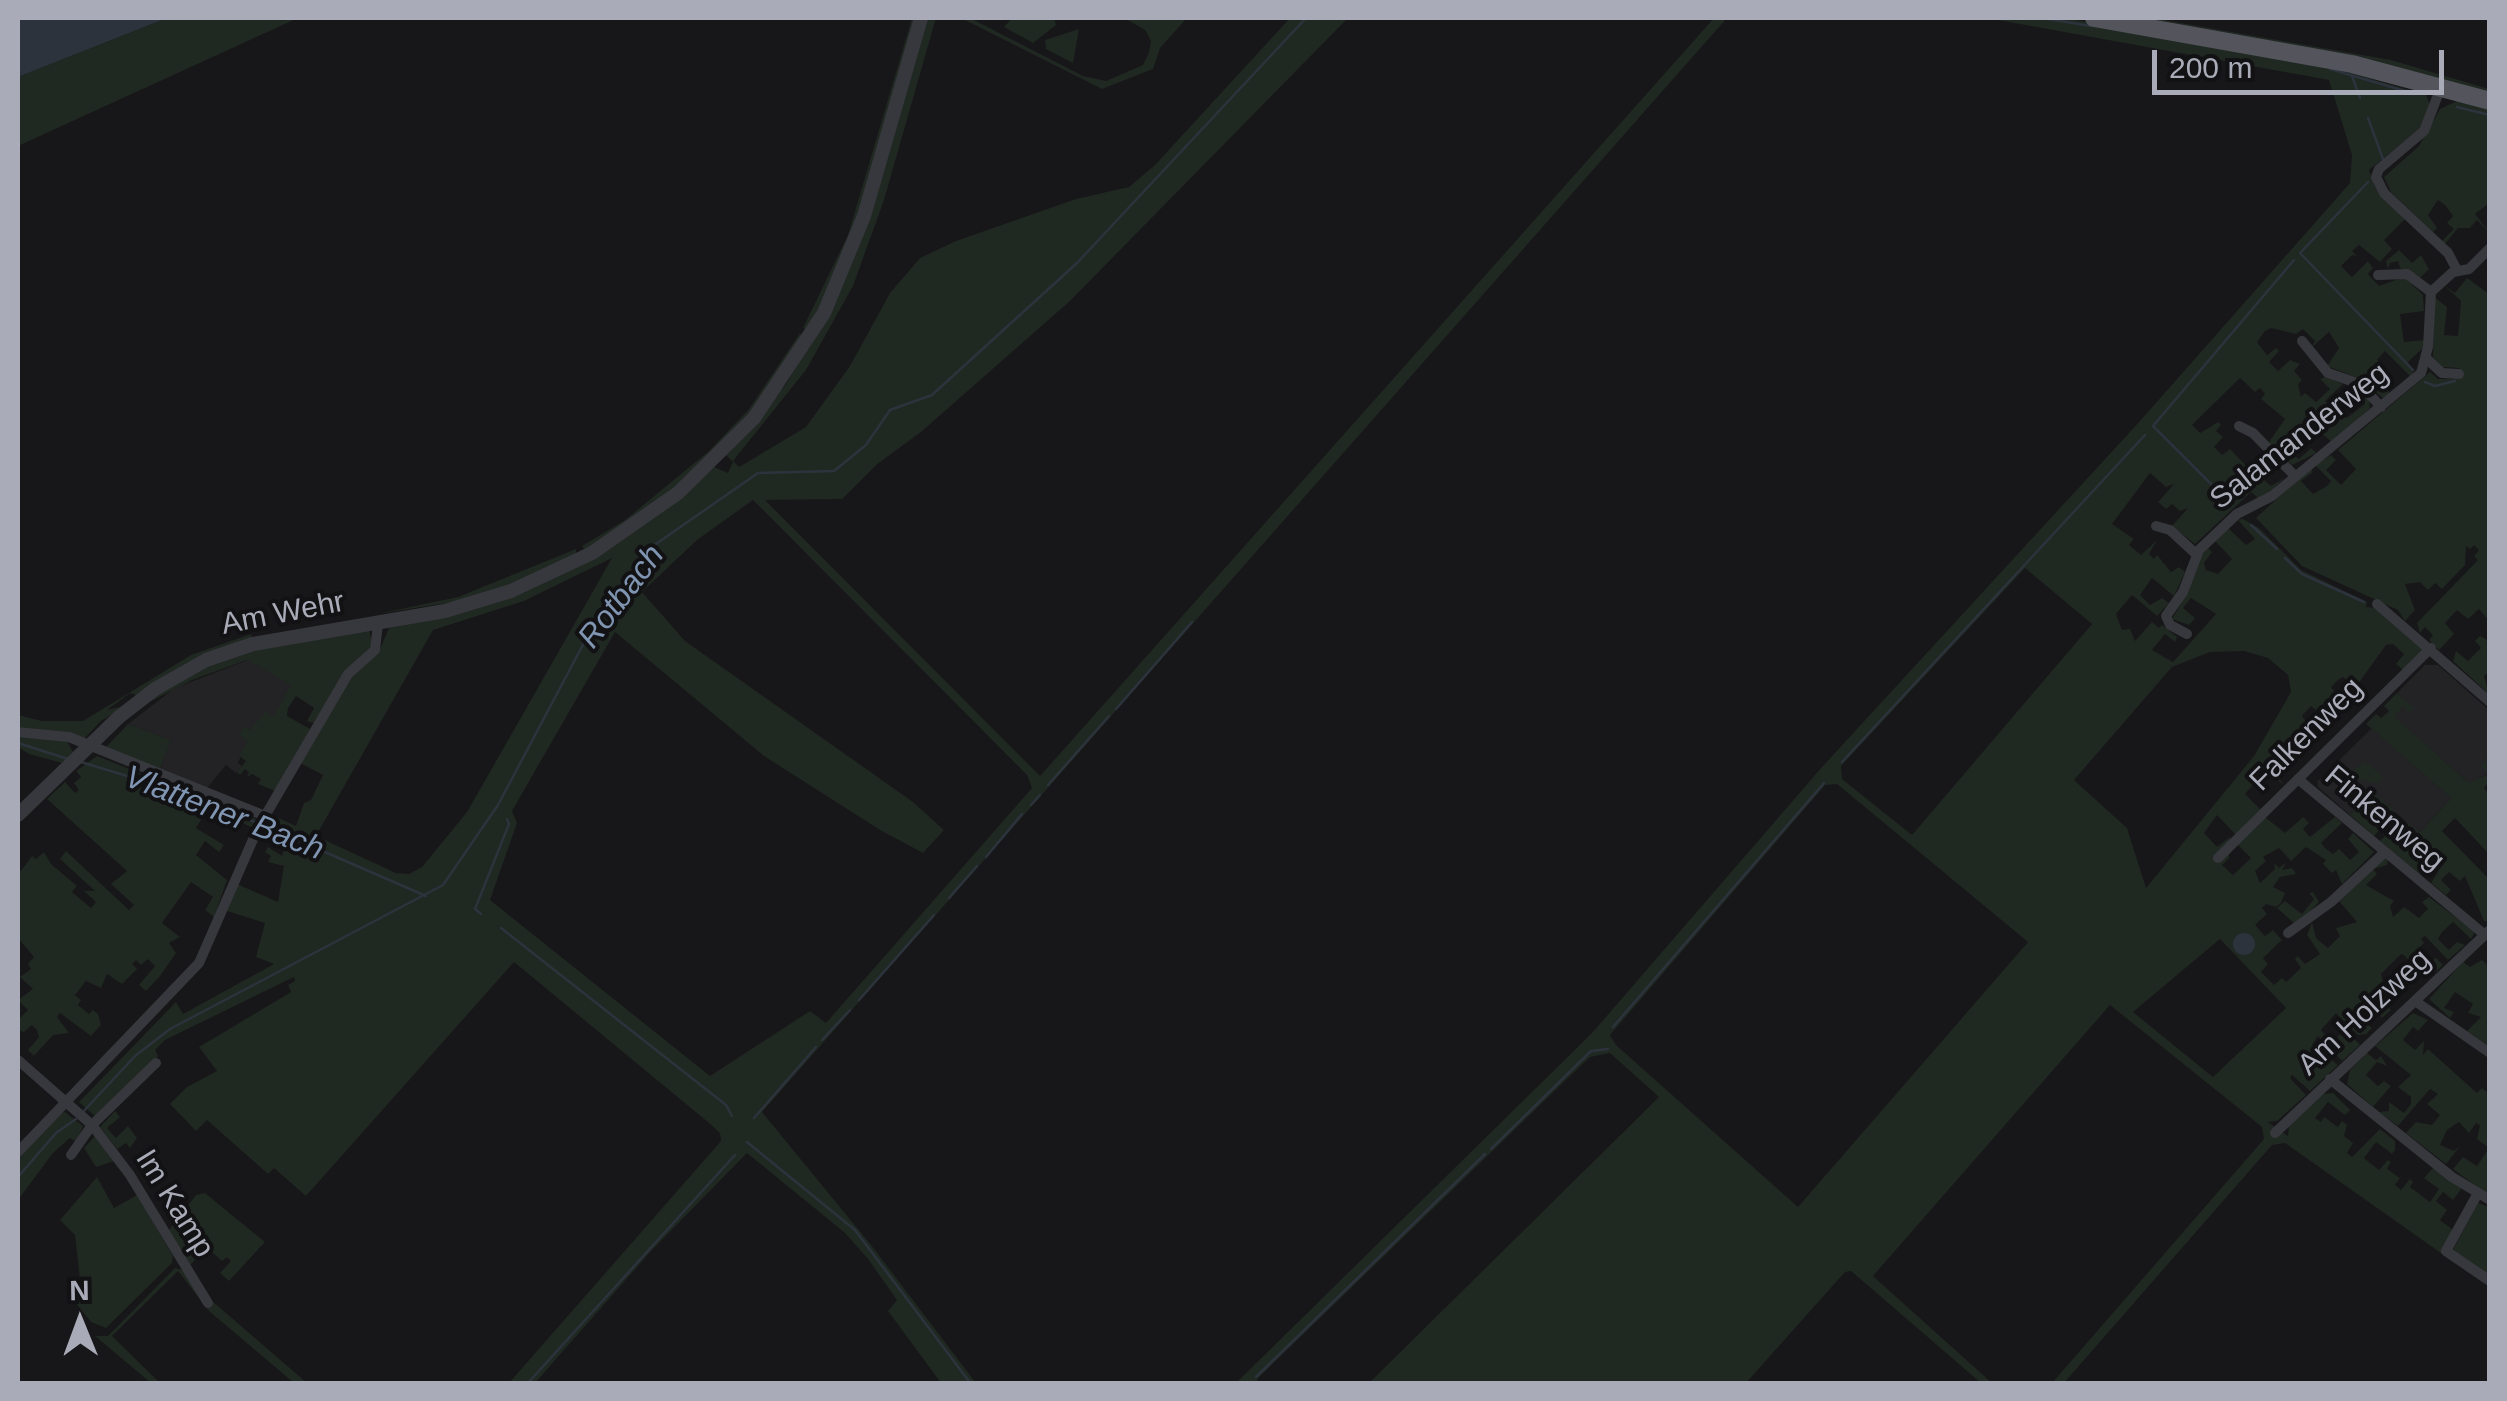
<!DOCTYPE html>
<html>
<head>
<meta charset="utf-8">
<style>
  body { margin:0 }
  #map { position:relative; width:2507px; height:1401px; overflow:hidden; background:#171618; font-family:Helvetica,sans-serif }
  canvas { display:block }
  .frame { position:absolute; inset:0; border:20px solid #a9acb8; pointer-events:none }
  .north { position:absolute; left:30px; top:1271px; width:100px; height:100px; -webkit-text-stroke:8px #121113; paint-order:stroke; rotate:359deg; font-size:28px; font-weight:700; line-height:40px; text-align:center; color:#a9acb8 }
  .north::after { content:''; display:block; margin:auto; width:35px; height:45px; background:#a9acb8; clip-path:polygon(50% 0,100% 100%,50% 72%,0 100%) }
  .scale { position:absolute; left:2152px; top:50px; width:292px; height:45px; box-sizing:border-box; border:5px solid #a9acb8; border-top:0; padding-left:12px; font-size:30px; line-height:35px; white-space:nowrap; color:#a9acb8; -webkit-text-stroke:8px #121113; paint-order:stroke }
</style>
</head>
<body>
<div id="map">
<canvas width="2507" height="1401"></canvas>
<div class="frame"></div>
<div class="north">N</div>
<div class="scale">200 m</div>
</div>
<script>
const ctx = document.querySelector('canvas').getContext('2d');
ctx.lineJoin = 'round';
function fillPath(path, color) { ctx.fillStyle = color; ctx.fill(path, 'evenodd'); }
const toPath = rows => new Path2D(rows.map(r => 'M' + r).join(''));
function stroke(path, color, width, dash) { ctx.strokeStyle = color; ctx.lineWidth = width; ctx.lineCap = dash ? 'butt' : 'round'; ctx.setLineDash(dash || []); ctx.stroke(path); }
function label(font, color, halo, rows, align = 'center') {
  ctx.font = font + ' Helvetica,sans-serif'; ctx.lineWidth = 8; ctx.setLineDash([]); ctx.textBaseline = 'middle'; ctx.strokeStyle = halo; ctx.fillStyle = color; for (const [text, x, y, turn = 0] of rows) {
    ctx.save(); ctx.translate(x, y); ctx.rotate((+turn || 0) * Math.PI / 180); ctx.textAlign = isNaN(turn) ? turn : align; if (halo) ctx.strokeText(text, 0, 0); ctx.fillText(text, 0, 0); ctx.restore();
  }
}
const built = toPath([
  [248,660,292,685,273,718,250,731,245,727,247,742,238,763,242,766,236,773,226,765,207,788,160,770,170,740,128,724,175,688],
  [2425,665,2438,665,2489,710,2489,773,2470,784,2394,717,2403,707,2413,708,2397,693],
  [2372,728,2451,798,2419,833,2371,791,2350,815,2318,787,2317,782]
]);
const green = toPath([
  [167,18,298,18,18,146,18,77],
  [912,18,917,18,863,203,823,306,807,329,803,328,848,235],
  [926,18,936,18,884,200,853,286,806,370,733,461,739,467,806,427,850,366,890,293,920,258,956,241,1076,199,1129,187,1155,165,1290,18,1348,18,1070,301,921,432,876,465,842,499,765,500,1040,776,1714,18,1727,18,762,1112,871,1245,976,1383,941,1383,888,1311,897,1300,868,1259,845,1233,747,1153,652,1250,535,1383,509,1383,721,1141,720,1133,709,1123,514,962,306,1196,274,1168,268,1174,207,1120,196,1131,170,1104,187,1087,217,1071,199,1047,291,992,288,985,295,981,294,977,165,1040,155,1050,158,1056,95,1116,79,1102,176,1002,183,1014,274,964,256,957,265,923,227,911,237,884,278,902,284,866,268,862,271,856,265,852,268,847,282,856,285,845,262,836,263,830,272,815,296,826,304,803,311,800,323,775,300,763,354,670,378,654,389,628,485,604,670,505,714,467,728,473,733,462,726,455,786,384,832,307],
  [753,500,1027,775,1032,788,826,1023,810,1011,710,1076,490,900,517,823,512,811,615,632,764,756,880,830,923,853,944,830,913,802,685,641,642,592,697,540],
  [612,558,467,812,422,867,409,874,396,873,316,836,433,630,524,601],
  [961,18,970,18,1083,76,1106,81,1143,65,1149,52,1151,41,1145,30,1124,18,1187,18,1160,48,1153,69,1102,89],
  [1012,18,1054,18,1056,25,1033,43,1004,27],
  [1987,18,2065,18,2314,62,2426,95,2430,105,2421,128,2369,170,2376,189,2405,219,2384,240,2392,249,2380,262,2359,245,2352,251,2357,256,2352,255,2341,266,2352,277,2368,261,2373,268,2368,274,2379,286,2404,277,2423,295,2424,311,2400,314,2404,342,2424,340,2424,347,2408,362,2414,374,2411,377,2385,351,2377,360,2386,369,2377,379,2392,395,2383,398,2361,379,2327,366,2339,348,2329,332,2311,348,2315,341,2303,329,2296,334,2271,328,2265,331,2257,342,2267,355,2276,348,2279,351,2269,362,2278,371,2290,360,2300,364,2294,371,2302,380,2298,384,2301,397,2305,393,2316,402,2330,389,2320,379,2325,377,2343,384,2325,401,2329,405,2333,401,2347,418,2365,404,2363,395,2369,400,2370,408,2340,437,2336,434,2338,438,2332,442,2319,431,2303,428,2283,448,2299,459,2311,448,2316,453,2292,465,2269,442,2285,419,2261,399,2265,394,2260,388,2255,392,2240,378,2192,425,2200,433,2218,422,2221,425,2216,431,2223,437,2214,447,2222,455,2230,449,2251,471,2258,465,2262,469,2257,474,2271,486,2284,478,2269,493,2258,498,2251,492,2195,544,2172,526,2188,508,2180,511,2172,504,2166,509,2158,502,2174,484,2166,487,2150,473,2112,524,2134,539,2129,545,2141,555,2157,540,2149,554,2154,559,2157,555,2171,572,2179,567,2185,572,2174,596,2152,578,2140,595,2150,605,2162,598,2169,603,2157,616,2132,595,2116,614,2122,630,2130,629,2135,641,2152,622,2159,628,2162,625,2177,637,2175,642,2165,634,2152,650,2173,662,2216,614,2191,598,2183,608,2195,618,2189,625,2172,619,2188,592,2198,559,2208,548,2212,552,2204,563,2206,570,2218,574,2232,559,2215,541,2228,528,2246,545,2255,539,2238,520,2243,519,2259,528,2301,570,2367,602,2366,607,2377,608,2424,649,2403,670,2396,664,2404,654,2393,644,2386,645,2355,688,2343,677,2338,680,2331,687,2338,697,2330,705,2316,710,2311,706,2302,716,2307,723,2294,738,2304,747,2288,742,2284,746,2287,750,2271,766,2284,785,2265,771,2245,794,2261,810,2236,835,2217,815,2204,833,2217,847,2230,837,2229,858,2222,865,2233,875,2251,858,2237,844,2265,817,2285,833,2303,817,2309,823,2303,829,2310,837,2335,817,2342,823,2321,843,2325,848,2333,854,2339,849,2350,860,2359,852,2348,839,2353,833,2374,852,2342,884,2336,870,2332,873,2323,864,2326,860,2306,847,2291,861,2279,848,2263,857,2266,861,2255,871,2260,883,2275,869,2274,863,2279,868,2286,863,2282,870,2292,868,2296,874,2280,877,2273,887,2285,893,2281,903,2276,907,2266,904,2262,908,2267,914,2255,925,2265,936,2273,930,2282,940,2263,958,2268,964,2261,972,2274,985,2282,978,2286,982,2301,968,2295,959,2298,956,2305,964,2320,954,2307,935,2312,922,2316,938,2328,948,2340,936,2336,928,2357,922,2339,901,2383,859,2388,859,2387,865,2373,869,2377,874,2366,885,2394,901,2390,906,2393,917,2404,907,2419,918,2428,909,2422,902,2429,897,2475,932,2471,939,2453,922,2442,932,2438,939,2449,950,2457,942,2465,945,2448,960,2425,936,2421,939,2424,943,2411,957,2420,966,2436,958,2443,965,2429,978,2402,954,2399,956,2381,974,2383,983,2369,997,2378,1008,2384,1003,2391,1010,2382,1018,2365,1000,2349,1015,2359,1026,2364,1021,2372,1028,2366,1034,2358,1035,2336,1013,2321,1030,2332,1042,2346,1029,2360,1045,2342,1061,2318,1036,2312,1045,2338,1065,2310,1091,2292,1075,2290,1078,2306,1095,2277,1121,2268,1122,2288,1136,2289,1126,2324,1094,2333,1093,2350,1110,2345,1115,2328,1102,2315,1118,2321,1122,2324,1117,2338,1127,2342,1121,2347,1125,2344,1136,2353,1143,2347,1153,2352,1157,2380,1129,2395,1141,2395,1150,2392,1154,2376,1142,2364,1158,2379,1170,2388,1160,2391,1162,2387,1169,2400,1178,2395,1185,2401,1190,2410,1179,2413,1182,2410,1187,2430,1202,2439,1189,2424,1178,2434,1167,2462,1188,2453,1200,2443,1192,2436,1201,2447,1210,2440,1220,2453,1230,2442,1251,2489,1287,2285,1143,2272,1145,2064,1383,2052,1383,2264,1139,2262,1127,2110,1005,1873,1276,1992,1383,1981,1383,1851,1271,1845,1272,1746,1383,1369,1383,1659,1097,1610,1053,1590,1057,1569,1077,1257,1379,1259,1383,1235,1384,1592,1033,1822,767,2140,421,2350,183,2352,155,2329,80],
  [2025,568,2092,624,1912,835,1842,779,1841,766],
  [2210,652,2244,651,2268,658,2288,675,2291,692,2254,756,2146,888,2127,828,2074,780,2172,667],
  [1837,784,2028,942,1798,1207,1616,1045,1610,1035,1825,785],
  [2220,939,2286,1008,2213,1077,2133,1012],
  [2127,18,2153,18,2391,60,2489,89,2489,93],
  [1079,29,1073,63,1046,49,1045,40],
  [2457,101,2489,110,2489,203,2475,214,2489,232,2477,220,2470,228,2458,228,2445,244,2442,241,2454,229,2447,223,2453,216,2445,205,2438,200,2428,215,2437,228,2433,232,2391,192,2384,177,2419,146,2440,109],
  [2399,250,2412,263,2421,255,2429,269,2420,278,2400,268,2398,261,2390,263,2388,269,2386,261],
  [2467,278,2489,294,2489,621,2479,609,2468,619,2457,610,2445,623,2454,634,2439,650,2429,640,2433,635,2425,627,2420,633,2417,623,2478,560,2474,556,2479,550,2474,545,2470,549,2466,546,2465,565,2442,589,2435,583,2428,590,2420,582,2405,584,2415,610,2405,621,2398,610,2302,566,2256,518,2310,468,2313,472,2301,481,2313,494,2327,486,2331,481,2315,465,2331,455,2336,460,2326,470,2341,485,2356,469,2338,450,2430,372,2438,379,2459,379,2459,368,2443,367,2433,357,2434,297,2447,307,2444,335,2458,336,2461,301,2444,285,2455,293],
  [800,333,804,339,753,412,679,487,585,550,582,546,625,520,709,451,749,409],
  [576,549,576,556,478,598,377,614,458,597],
  [369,630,373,645,314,723,307,721,314,708,296,696,288,708,287,716,312,730,275,791,258,784,261,779,252,774,247,777,249,772,245,769,240,775,237,772,246,761,239,756,247,742,239,735,244,726,250,730,266,711,273,717,291,685,247,660,192,680,138,708,182,676,244,651],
  [251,634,252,638,139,696,130,693,107,710,128,705,101,721,84,739,68,732,18,727,18,715,42,721,83,721,191,655],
  [2480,636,2489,641,2489,672,2484,676,2489,694,2453,661,2456,651,2468,661,2481,648,2475,641],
  [2397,693,2414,708,2409,713,2403,707,2395,717,2469,783,2489,774,2481,766,2489,756,2489,782,2484,788,2489,794,2489,854,2455,818,2442,831,2489,879,2489,921,2484,921,2465,876,2460,881,2449,872,2441,880,2451,890,2446,895,2431,883,2442,865,2429,853,2419,862,2423,866,2420,875,2380,841,2386,835,2407,850,2412,843,2397,826,2406,821,2420,832,2451,798,2366,724,2376,714,2381,718,2389,711,2384,706],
  [128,724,171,740,159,772,104,749],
  [18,735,67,741,73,752,62,763,29,754,18,747],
  [97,756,258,820,253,828,209,807,196,828,224,845,219,852,205,841,196,855,227,880,214,917,205,910,213,897,191,882,162,923,180,937,169,943,176,953,160,976,146,991,139,985,155,966,148,959,141,965,136,960,132,964,137,969,122,984,107,974,101,988,86,981,75,995,81,1000,78,1005,89,1014,93,1010,98,1014,101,1025,91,1036,60,1013,57,1017,69,1033,53,1035,34,1056,28,1050,39,1037,37,1030,32,1025,24,1032,18,1030,18,1020,28,1010,18,1000,33,989,20,977,31,969,28,964,34,957,18,938,18,869,21,871,32,856,36,859,44,852,51,864,77,886,72,892,91,908,96,902,84,891,95,891,60,859,66,851,129,910,134,905,111,884,127,871,47,799,65,782,75,793,79,790,74,783,81,777,76,771],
  [2365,761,2384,777,2377,784,2353,778,2354,770],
  [2371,790,2395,811,2374,836,2350,815],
  [2313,892,2319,902,2296,925,2277,908,2285,901,2302,914,2314,899,2309,893],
  [2482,960,2489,967,2489,1046,2467,1031,2481,1017,2468,1013,2473,1004,2455,992,2444,1008,2454,1012,2450,1018,2429,999,2463,962,2470,967],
  [2413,1013,2428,1020,2418,1031,2413,1027,2403,1040,2415,1050,2424,1041,2423,1055,2428,1049,2477,1093,2482,1088,2489,1094,2489,1196,2453,1169,2463,1157,2477,1166,2489,1148,2477,1139,2480,1125,2476,1123,2469,1133,2459,1122,2447,1130,2440,1145,2454,1151,2461,1145,2446,1164,2406,1133,2416,1122,2432,1125,2440,1115,2427,1104,2438,1094,2430,1089,2398,1126,2379,1112,2389,1111,2389,1102,2404,1113,2411,1104,2411,1097,2398,1087,2411,1075,2375,1046],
  [2367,1053,2376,1060,2381,1056,2387,1066,2377,1062,2366,1075,2378,1086,2384,1081,2391,1086,2373,1107,2347,1084,2350,1070],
  [115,1111,120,1117,107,1128,116,1138,128,1126,137,1138,130,1148,126,1143,117,1149,100,1127],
  [65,1112,83,1126,79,1136,75,1141,70,1138,53,1153,18,1200,18,1160,57,1114],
  [95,1136,114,1161,96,1167,84,1148],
  [97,1177,114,1208,137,1195,173,1256,172,1263,106,1328,91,1322,75,1302,81,1288,75,1235,60,1220],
  [205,1193,265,1242,229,1281,220,1273,231,1261,227,1257,222,1261,207,1248,189,1266,168,1231,196,1195],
  [2478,1203,2489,1207,2489,1278,2453,1250],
  [175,1268,184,1270,211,1300,307,1383,294,1383,209,1311,178,1271,112,1336,160,1383,151,1383,95,1336,108,1336]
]);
const water = toPath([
  [18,18,167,18,18,77],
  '2233 944a11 11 0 1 1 22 0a11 11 0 1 1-22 0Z'
]);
const stream = toPath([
  [2042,18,2091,26],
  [2330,69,2415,94],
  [2352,76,2360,98],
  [2457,107,2490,115],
  [2368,118,2383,159],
  [2368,182,2300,253,2413,370],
  [2425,382,2435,386,2455,381],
  [2232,505,2153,426,2294,260],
  [2251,525,2277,549],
  [2285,558,2302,574,2364,602],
  [1116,709,1192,622],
  [18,743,68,759],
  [81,762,206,800,257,823],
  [1842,762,2145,435],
  [1048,785,1109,716],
  [1031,805,1040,795],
  [265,826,426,896],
  [986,857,1022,814],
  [949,898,977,866],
  [481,914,475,909,509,824,507,819],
  [501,928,726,1105,732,1116],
  [859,1000,934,915],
  [1613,1027,1824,783],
  [822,1040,850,1010],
  [82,1113,135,1056,170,1029,443,885,498,805,586,639,618,588,653,546,758,473,834,471,866,445,890,410,932,395,1077,263,1306,18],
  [754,1118,816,1047],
  [747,1142,855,1230,971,1384],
  [1491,1149,1591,1051,1608,1049],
  [18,1177,56,1133,76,1119],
  [1256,1377,1485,1154],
  [527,1384,735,1155]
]);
const minor = toPath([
  [2441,87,2424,131,2379,169,2376,177,2384,193,2448,253,2457,270],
  [2378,275,2407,274,2431,292],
  [2302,341,2328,373,2360,384,2381,407],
  [2426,358,2442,373,2459,374],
  [2239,426,2253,433,2294,475],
  [2156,526,2170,530,2196,554],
  [2377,604,2490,702],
  [2187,634,2170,625,2166,616,2183,592,2199,550,2237,514,2272,496,2421,373,2428,347,2431,292,2453,272,2469,269,2490,248],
  [18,732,69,737,265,816],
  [2298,779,2485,935],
  [2218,858,2431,648],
  [2288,933,2331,902,2385,852],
  [2415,1001,2490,1053],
  [18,1060,92,1125,130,1175,208,1303],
  [2330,1079,2452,1177,2490,1200],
  [2275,1133,2490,930],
  [18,1152,199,963,258,828,348,674,375,650,378,624],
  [71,1155,92,1125,156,1063],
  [2478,1193,2446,1251,2490,1281]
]);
const tertiary = toPath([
  [18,815,119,717,155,689,206,660,253,644,445,611,511,591,592,553,678,493,754,418,824,313,864,216,921,18]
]);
const primary = toPath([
  [2094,18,2352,64,2490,101]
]);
const streetNames = [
  ["Salamanderweg",2300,437,-38],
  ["Am Wehr",283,614,-11],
  ["Falkenweg",2307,735,-45],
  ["Finkenweg",2384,819,40],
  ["Am Holzweg",2365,1013,-43],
  ["Im Kamp",174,1204,58]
];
const waterNames = [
  ["Rotbach",622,597,-53],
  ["Vlattener Bach",224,814,21]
];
fillPath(built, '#232225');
fillPath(green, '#202822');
fillPath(water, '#2d333c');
stroke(stream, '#2d333c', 2.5);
stroke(minor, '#37383d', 10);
stroke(tertiary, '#37383d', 14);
stroke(primary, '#53545c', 18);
label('30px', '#a9acb8', '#121113', streetNames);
label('italic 32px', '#8095b2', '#121113', waterNames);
</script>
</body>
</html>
